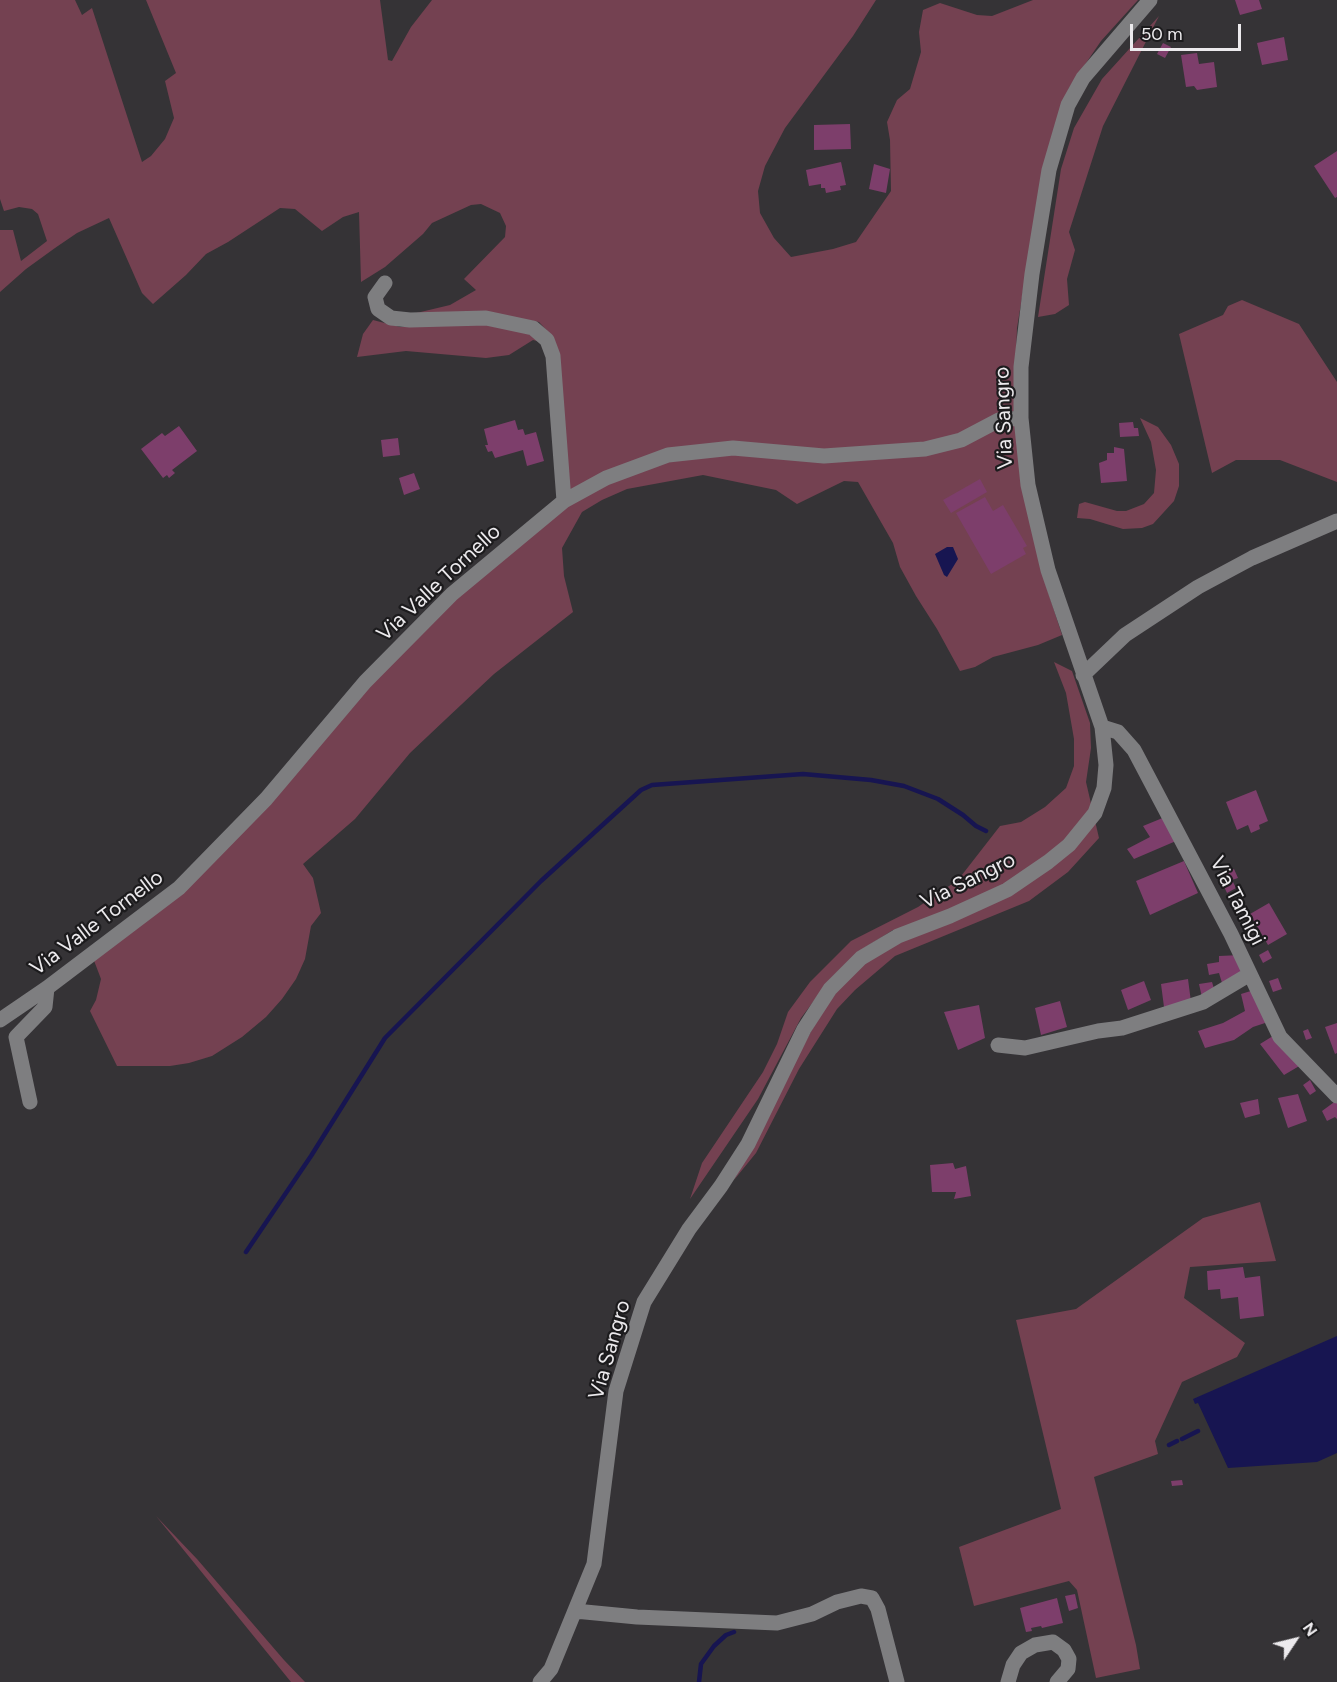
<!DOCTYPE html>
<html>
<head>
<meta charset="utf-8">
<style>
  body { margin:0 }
  #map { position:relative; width:1337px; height:1682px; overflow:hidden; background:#353336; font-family:Figtree,sans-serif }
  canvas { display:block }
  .north { position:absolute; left:1265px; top:1610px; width:60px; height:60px; -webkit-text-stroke:4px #1c1b1d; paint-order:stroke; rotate:55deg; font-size:16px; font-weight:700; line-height:24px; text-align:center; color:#eceaed }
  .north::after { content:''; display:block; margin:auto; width:21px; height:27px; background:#eceaed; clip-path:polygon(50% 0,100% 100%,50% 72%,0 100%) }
  .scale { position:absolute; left:1130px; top:24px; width:111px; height:27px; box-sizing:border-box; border:3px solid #eceaed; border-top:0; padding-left:8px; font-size:18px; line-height:21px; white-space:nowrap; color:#eceaed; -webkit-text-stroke:4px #1c1b1d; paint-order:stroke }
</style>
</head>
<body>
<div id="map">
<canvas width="1337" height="1682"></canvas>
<div class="north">N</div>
<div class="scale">50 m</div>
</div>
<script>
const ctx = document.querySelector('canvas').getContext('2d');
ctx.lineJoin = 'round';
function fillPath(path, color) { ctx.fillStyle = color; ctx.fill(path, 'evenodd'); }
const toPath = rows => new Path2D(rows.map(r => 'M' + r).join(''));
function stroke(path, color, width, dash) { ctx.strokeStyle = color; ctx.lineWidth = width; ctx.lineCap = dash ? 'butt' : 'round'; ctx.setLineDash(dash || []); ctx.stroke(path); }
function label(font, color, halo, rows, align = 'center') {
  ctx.font = font + ' Figtree,sans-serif'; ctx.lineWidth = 4.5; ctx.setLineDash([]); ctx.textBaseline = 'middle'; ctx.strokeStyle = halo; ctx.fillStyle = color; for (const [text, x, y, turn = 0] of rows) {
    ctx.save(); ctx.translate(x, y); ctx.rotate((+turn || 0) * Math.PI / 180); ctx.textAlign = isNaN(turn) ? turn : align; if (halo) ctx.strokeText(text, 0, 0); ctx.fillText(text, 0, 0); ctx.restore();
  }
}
const green = toPath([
  [0,0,75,0,82,15,92,8,142,162,151,156,165,139,174,118,165,81,176,73,146,0,380,0,388,60,392,61,411,27,432,0,876,0,853,36,785,128,765,166,758,191,760,213,774,238,791,257,833,249,856,242,891,191,890,140,887,122,897,100,910,89,921,52,919,32,923,10,940,3,977,15,992,16,1033,0,1138,0,1101,41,1069,88,1044,163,1017,328,1014,411,1003,426,1016,424,1045,582,1062,635,1038,645,993,657,975,667,960,671,937,629,916,596,900,567,893,543,858,482,844,481,797,504,776,490,703,475,627,489,602,500,582,512,562,548,564,576,573,612,494,674,446,719,410,753,355,819,303,864,313,878,321,913,311,926,305,959,296,979,282,999,266,1017,242,1037,212,1056,189,1063,170,1066,117,1066,90,1011,96,1000,101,979,93,958,183,889,367,686,427,624,571,500,551,335,539,322,514,318,408,315,450,305,476,290,464,279,505,237,506,226,500,213,481,204,471,205,432,223,423,234,385,267,361,282,359,212,343,217,322,231,295,209,280,208,228,242,206,254,186,275,153,304,142,293,109,218,77,233,55,248,26,269,0,292,0,230,13,230,21,261,47,241,38,214,32,209,19,207,4,211,0,199],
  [1159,16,1103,126,1069,232,1075,250,1067,279,1069,305,1055,314,1038,317,1061,169,1074,128,1102,79],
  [1242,300,1299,324,1337,382,1337,482,1280,460,1236,460,1212,473,1179,334,1223,315,1228,306],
  [373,320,400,327,494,324,529,331,545,343,533,340,509,355,486,358,406,351,357,357,363,334],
  [1140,418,1158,427,1171,445,1179,464,1179,486,1174,501,1153,524,1142,528,1123,529,1090,519,1077,518,1079,504,1085,502,1117,511,1126,511,1144,504,1154,493,1156,470,1151,442],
  [1054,662,1072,671,1090,723,1091,748,1086,782,1099,838,1068,872,1029,901,895,956,855,990,837,1009,799,1069,756,1153,734,1180,780,1092,795,1060,823,1010,842,984,866,961,899,940,893,930,858,952,831,978,801,1018,758,1099,690,1199,702,1163,763,1072,777,1044,788,1012,810,982,851,941,918,907,958,880,1000,826,1021,822,1045,807,1066,788,1074,766,1074,739,1066,693],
  [1260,1202,1276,1261,1190,1267,1184,1298,1245,1343,1237,1357,1182,1382,1155,1441,1158,1454,1094,1477,1136,1645,1140,1669,1096,1678,1077,1590,1069,1581,974,1606,959,1547,1061,1509,1016,1320,1076,1309,1203,1218],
  [156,1516,197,1559,284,1660,305,1682,291,1682]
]);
const water = toPath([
  [947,547,953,547,958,559,947,577,944,575,935,554],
  [1337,1336,1337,1453,1317,1462,1228,1468,1198,1403,1195,1404,1193,1399]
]);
const stream = toPath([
  [246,1252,311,1156,385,1038,541,881,641,790,652,785,803,774,871,780,904,786,938,799,963,815,976,826,986,831],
  [1182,1439,1198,1431],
  [1169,1445,1177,1441],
  [699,1682,701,1664,714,1646,726,1635,734,1632]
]);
const building = toPath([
  [1235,0,1259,0,1262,9,1240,15],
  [1284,37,1288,60,1262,65,1257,43],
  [1163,43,1171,47,1165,58,1157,54],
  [1197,53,1199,64,1214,62,1217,87,1197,90,1194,86,1186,87,1181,55],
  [850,124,851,149,814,150,814,125],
  [1337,151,1337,197,1335,198,1314,166],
  [841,162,846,185,840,186,841,190,826,193,825,188,821,188,821,184,809,186,806,170],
  [874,164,890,169,886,193,869,189],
  [515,420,518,430,523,429,525,435,536,432,544,461,527,466,523,450,495,458,492,451,488,452,485,445,488,445,484,429],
  [1133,422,1134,428,1138,428,1139,436,1120,437,1119,423],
  [179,426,197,451,172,470,175,473,169,478,167,475,163,478,141,449,162,433,165,436],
  [398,438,400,455,383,457,381,440],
  [1114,447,1124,449,1127,481,1101,483,1099,463,1107,460,1107,453,1114,453],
  [414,473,420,489,404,495,399,478],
  [980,479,987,492,951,513,943,500],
  [985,497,993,511,1003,505,1027,546,1023,548,1026,554,991,574,956,513],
  [1256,790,1268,821,1259,825,1260,829,1251,833,1248,825,1237,830,1226,802],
  [1165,817,1176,841,1134,859,1127,849,1150,837,1143,826],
  [1184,861,1198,893,1150,915,1136,881],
  [1234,869,1238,878,1232,880,1236,888,1227,893,1219,876],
  [1269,903,1287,934,1268,945,1250,914],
  [1268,950,1272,958,1263,963,1259,955],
  [1241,955,1244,981,1222,983,1219,973,1209,975,1207,964,1219,962,1219,956],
  [1278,978,1282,989,1273,992,1269,981],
  [1188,979,1191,1002,1164,1007,1161,984],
  [1144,981,1151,1000,1128,1010,1121,990],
  [1212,982,1216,995,1203,1002,1199,984],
  [1254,990,1268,1022,1253,1027,1234,1040,1205,1048,1198,1031,1223,1023,1245,1011,1241,994],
  [1060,1001,1067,1027,1041,1035,1035,1008],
  [979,1005,985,1038,958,1050,944,1012],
  [1337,1023,1337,1053,1335,1054,1325,1027],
  [1308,1029,1312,1038,1306,1040,1303,1031],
  [1281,1031,1301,1065,1284,1075,1260,1044],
  [1310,1080,1316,1091,1310,1095,1303,1085],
  [1298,1094,1307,1121,1288,1128,1278,1098],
  [1258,1099,1260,1114,1245,1118,1240,1103],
  [1337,1100,1337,1119,1335,1117,1327,1121,1322,1111],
  [953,1163,955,1169,966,1166,971,1196,954,1199,956,1192,932,1192,930,1165],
  [1243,1267,1245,1278,1260,1276,1264,1316,1240,1319,1238,1297,1221,1299,1220,1289,1208,1290,1207,1271],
  [1182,1480,1183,1485,1172,1486,1171,1481],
  [1075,1594,1078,1608,1069,1611,1065,1596],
  [1057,1598,1063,1623,1042,1628,1041,1626,1031,1628,1032,1631,1026,1632,1020,1608]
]);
const minor = toPath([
  [385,283,375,297,378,309,391,318,410,320,486,318,533,328,547,340,553,356,564,501],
  [1083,675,1125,635,1198,587,1252,558,1337,521],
  [1102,727,1118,732,1134,750,1231,934,1280,1037,1337,1096],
  [0,1020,47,988,179,888,266,799,365,682,452,594,564,501,606,478,668,455,733,448,824,456,925,449,961,440,999,420,1021,418],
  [998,1045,1025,1048,1098,1031,1122,1028,1203,1002,1250,974],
  [30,1102,16,1037,45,1007,47,988],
  [575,1611,637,1617,777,1623,812,1614,837,1602,861,1596,872,1598,878,1609,897,1682],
  [540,1682,551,1669,594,1564,616,1391,644,1302,689,1229,721,1186,748,1144,804,1029,830,989,861,958,898,936,950,916,1007,890,1048,862,1069,845,1095,813,1104,788,1106,765,1102,727,1048,570,1028,485,1021,418,1021,367,1032,274,1049,170,1068,105,1083,78,1150,0],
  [1008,1682,1013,1665,1021,1653,1035,1645,1053,1642,1064,1650,1069,1659,1068,1669,1057,1682]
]);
const streetNames = [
  ["Via Sangro",1004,418,-92],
  ["Via Valle Tornello",439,583,-43],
  ["Via Sangro",968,881,-26],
  ["Via Tamigi",1237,901,63],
  ["Via Valle Tornello",97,923,-37],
  ["Via Sangro",610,1350,-74]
];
fillPath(green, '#744151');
fillPath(water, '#171551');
stroke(stream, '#171551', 4.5);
fillPath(building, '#7d3e6b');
stroke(minor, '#7e7e80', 15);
label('21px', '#eceaed', '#1c1b1d', streetNames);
</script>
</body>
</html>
